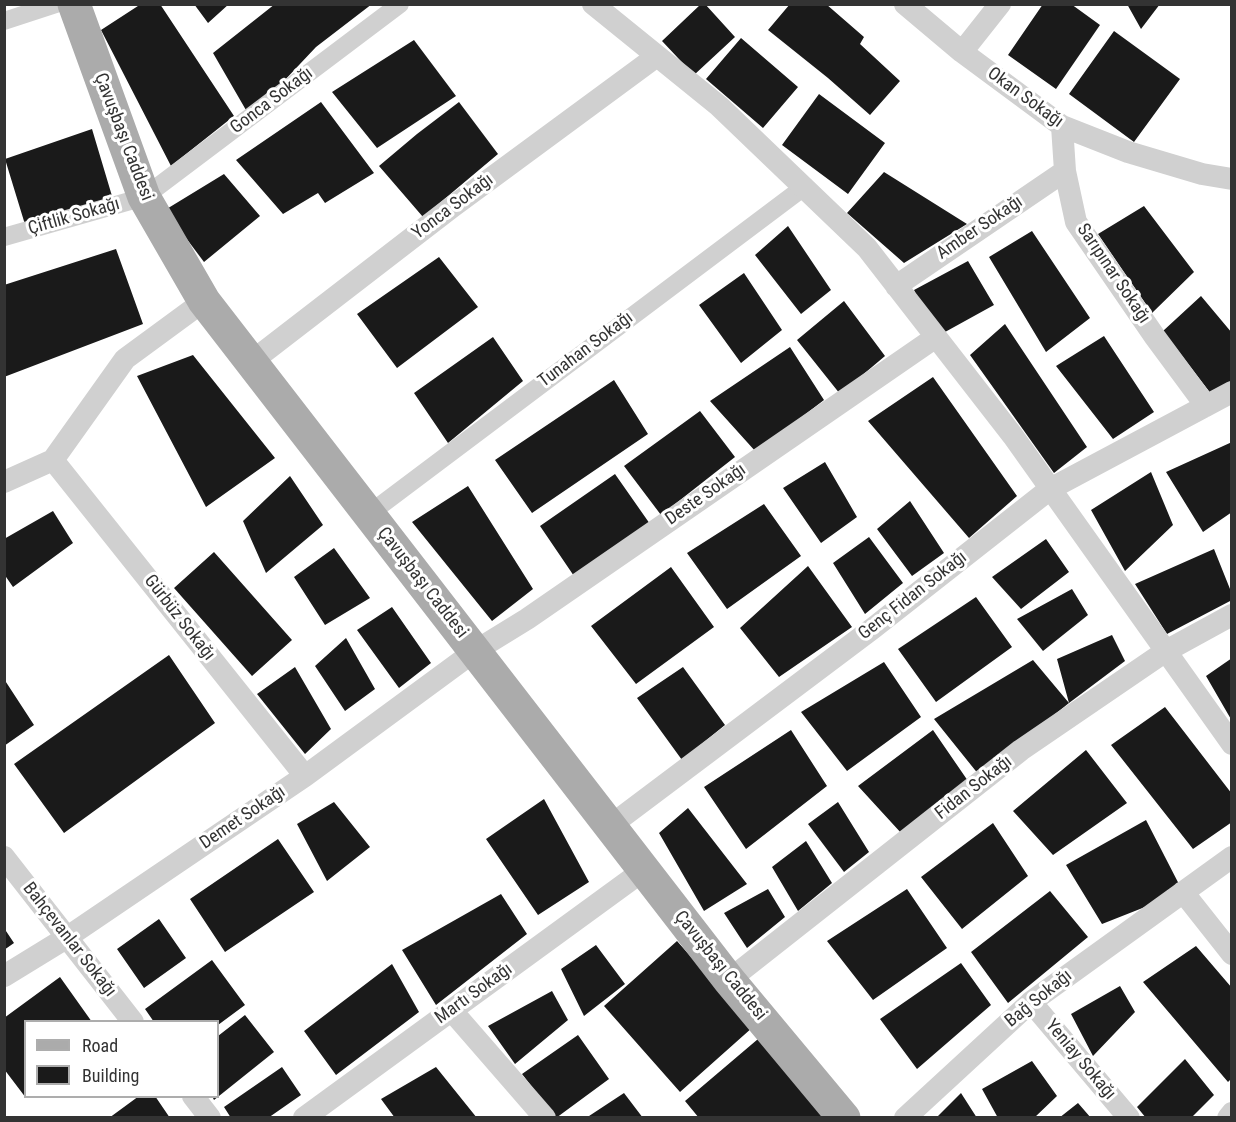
<!DOCTYPE html>
<html>
<head>
<meta charset="utf-8">
<style>
  body { margin:0 }
  #map { position:relative; width:1236px; height:1122px; overflow:hidden; background:#fff; font-family:"Roboto Condensed",sans-serif }
  canvas { display:block }
  .frame { position:absolute; inset:0; border:6px solid #333; pointer-events:none }
  .legend { position:absolute; left:24px; top:1020px; width:195px; height:78px; box-sizing:border-box; background:#fff; border:2px solid #adadad; margin:0; padding:8px 10px; list-style:none; font-size:18px; color:#333 }
  .legend li { display:flex; align-items:center; gap:12px; height:30px }
  .legend b { width:30px; border:2px solid #adadad }
</style>
</head>
<body>
<div id="map">
<canvas width="1236" height="1122"></canvas>
<div class="frame"></div>
<ul class="legend">
<li><b style="height:8px;background:#ababab"></b>Road</li>
<li><b style="height:16px;background:#1a1a1a"></b>Building</li>
</ul>
</div>
<script>
const ctx = document.querySelector('canvas').getContext('2d');
ctx.lineJoin = 'round';
function fillPath(path, color) { ctx.fillStyle = color; ctx.fill(path, 'evenodd'); }
const toPath = rows => new Path2D(rows.map(r => 'M' + r).join(''));
function stroke(path, color, width, dash) { ctx.strokeStyle = color; ctx.lineWidth = width; ctx.lineCap = dash ? 'butt' : 'round'; ctx.setLineDash(dash || []); ctx.stroke(path); }
function label(font, color, halo, rows, align = 'center') {
  ctx.font = font + ' "Roboto Condensed",sans-serif'; ctx.lineWidth = 6; ctx.setLineDash([]); ctx.textBaseline = 'middle'; ctx.strokeStyle = halo; ctx.fillStyle = color; for (const [text, x, y, turn = 0] of rows) {
    ctx.save(); ctx.translate(x, y); ctx.rotate((+turn || 0) * Math.PI / 180); ctx.textAlign = isNaN(turn) ? turn : align; if (halo) ctx.strokeText(text, 0, 0); ctx.fillText(text, 0, 0); ctx.restore();
  }
}
const building = toPath([
  [141,4,160,4,234,116,171,166,101,30],
  [194,4,229,4,208,23],
  [275,4,372,4,316,47,250,117,213,53],
  [701,4,705,4,735,37,694,75,662,41],
  [790,4,826,4,864,37,860,44,900,81,870,115,828,78,768,30],
  [1043,4,1071,4,1100,25,1056,89,1008,55],
  [1127,4,1160,4,1141,29],
  [1114,31,1180,79,1134,142,1069,94],
  [741,38,798,87,763,128,706,79],
  [414,40,456,96,377,148,332,92],
  [819,94,885,143,848,194,782,145],
  [321,102,374,173,325,203,318,193,283,214,236,160],
  [459,102,498,154,423,217,379,166,417,134],
  [92,129,112,196,70,218,27,231,5,159],
  [884,172,967,224,904,263,847,213],
  [224,174,260,216,204,262,165,210],
  [1144,206,1194,272,1152,313,1098,234],
  [788,226,831,290,801,314,755,255],
  [1032,231,1090,318,1046,352,989,257],
  [116,249,143,324,4,377,4,285],
  [439,257,478,307,397,368,357,314],
  [968,261,994,305,936,337,914,290],
  [744,273,782,330,741,363,699,305],
  [1201,296,1232,333,1232,383,1215,399,1163,331],
  [844,301,885,356,840,394,797,340],
  [1005,324,1087,447,1054,473,970,355],
  [1104,336,1154,412,1113,439,1056,366],
  [493,337,523,381,448,443,414,393],
  [790,347,824,400,756,452,710,401],
  [193,355,275,458,206,507,137,376],
  [933,377,1017,496,969,538,868,421],
  [614,380,648,434,532,513,495,460],
  [700,411,735,457,661,515,624,466],
  [1232,442,1232,512,1203,532,1166,472],
  [825,462,857,517,821,543,783,488],
  [1151,472,1173,525,1125,571,1091,510],
  [615,474,650,524,576,579,540,526],
  [290,476,323,525,266,573,243,521],
  [468,486,533,589,492,621,412,522],
  [910,501,944,553,912,576,877,529],
  [764,504,801,556,727,609,687,553],
  [53,511,73,543,13,587,4,574,4,539],
  [869,537,903,583,865,614,833,563],
  [1046,539,1069,572,1021,609,992,577],
  [334,548,370,598,325,625,294,577],
  [1214,549,1232,594,1232,600,1167,634,1135,584],
  [214,552,292,640,252,676,174,588],
  [808,566,852,627,779,677,740,628],
  [671,567,714,627,636,684,591,626],
  [1072,589,1088,615,1043,651,1017,619],
  [976,597,1012,647,936,702,898,649],
  [392,607,431,663,399,688,357,630],
  [1112,635,1125,661,1069,703,1057,659],
  [346,638,375,689,345,711,315,666],
  [169,655,215,723,64,833,14,764],
  [1232,658,1232,721,1206,676],
  [1033,660,1069,703,979,775,934,719],
  [884,662,921,717,847,771,801,712],
  [295,667,331,729,305,754,257,694],
  [683,667,725,725,682,760,637,698],
  [4,679,34,725,4,746],
  [1165,707,1232,794,1232,822,1193,849,1111,745],
  [791,730,827,786,746,849,704,787],
  [933,730,968,781,902,834,858,786],
  [1086,750,1127,803,1053,855,1013,811],
  [544,799,589,882,538,915,486,839],
  [334,802,370,847,327,881,297,824],
  [838,802,869,852,844,872,808,824],
  [688,808,747,884,704,911,659,833],
  [1146,820,1183,892,1102,924,1066,865],
  [993,823,1028,876,962,929,921,877],
  [278,839,314,892,225,952,190,899],
  [806,841,832,883,798,911,772,867],
  [768,889,785,917,747,948,724,913],
  [907,889,947,948,873,1000,827,941],
  [1050,891,1088,937,1008,1003,971,952],
  [501,894,527,934,436,1005,402,950],
  [159,919,186,958,144,988,117,949],
  [4,928,14,943,4,950],
  [677,941,753,1027,680,1092,604,1006],
  [596,945,625,984,584,1016,561,969],
  [1196,946,1232,988,1232,1078,1228,1082,1143,982],
  [212,960,245,1005,218,1025,218,1022,154,1022,145,1009],
  [961,963,991,1005,917,1069,880,1019],
  [392,964,419,1012,336,1075,304,1031],
  [60,977,92,1022,26,1022,26,1098,4,1069,4,1018],
  [1120,986,1135,1012,1093,1056,1071,1014],
  [552,991,568,1020,515,1064,488,1026],
  [245,1015,274,1052,214,1100,212,1096,218,1096,218,1036],
  [578,1035,609,1079,556,1118,522,1074],
  [758,1039,825,1118,699,1118,685,1101],
  [1185,1059,1214,1095,1191,1118,1146,1118,1137,1107],
  [1032,1061,1057,1096,1034,1118,998,1118,982,1089],
  [282,1067,301,1095,268,1118,231,1118,224,1107],
  [436,1067,477,1118,395,1118,381,1099],
  [624,1093,643,1118,586,1118],
  [961,1093,977,1118,936,1118],
  [139,1096,155,1096,170,1118,109,1118],
  [1078,1103,1091,1118,1059,1118]
]);
const pedestrian = toPath([
  [4,21,56,4],
  [4,237,144,197,400,4],
  [369,514,804,187]
]);
const minor = toPath([
  [593,4,719,106,867,248,1013,436,1232,744],
  [905,4,962,52,1062,126,1128,152,1202,174,1232,179],
  [962,52,1000,4],
  [1062,126,1065,171,1076,222,1155,337,1206,406],
  [896,286,1065,171],
  [251,362,452,207,657,56],
  [53,460,305,776],
  [4,482,53,460,125,359,204,301],
  [610,826,872,629,1050,489,1232,392],
  [4,857,133,1022],
  [1183,892,1232,954],
  [4,976,66,938,305,776,475,651,527,619,936,337],
  [729,980,1021,750,1166,651,1232,615],
  [1031,1002,1129,1118],
  [452,1011,545,1118],
  [193,1096,210,1118],
  [304,1118,644,870],
  [905,1118,1031,1002,1232,857],
  [1228,1118,1232,1113]
]);
const primary = toPath([
  [74,4,144,197,204,301,729,980,844,1118]
]);
const streetNames = [
  ["Okan Sokağı",1025,98,36],
  ["Gonca Sokağı",272,101,-37],
  ["Çavuşbaşı Caddesi",123,137,69],
  ["Yonca Sokağı",453,207,-37],
  ["Çiftlik Sokağı",74,217,-16],
  ["Amber Sokağı",980,228,-34],
  ["Sarıpınar Sokağı",1113,274,56],
  ["Tunahan Sokağı",586,350,-37],
  ["Deste Sokağı",706,495,-35],
  ["Çavuşbaşı Caddesi",422,583,52],
  ["Genç Fidan Sokağı",913,596,-38],
  ["Gürbüz Sokağı",179,618,52],
  ["Fidan Sokağı",974,788,-38],
  ["Demet Sokağı",243,818,-34],
  ["Bahçevanlar Sokağı",69,940,52],
  ["Çavuşbaşı Caddesi",720,966,51],
  ["Martı Sokağı",474,994,-36],
  ["Bağ Sokağı",1039,999,-39],
  ["Yeniay Sokağı",1080,1060,50]
];
fillPath(building, '#1a1a1a');
stroke(pedestrian, '#d0d0d0', 18);
stroke(minor, '#d0d0d0', 22);
stroke(primary, '#ababab', 33);
label('18px', '#333', '#fff', streetNames);
</script>
</body>
</html>
